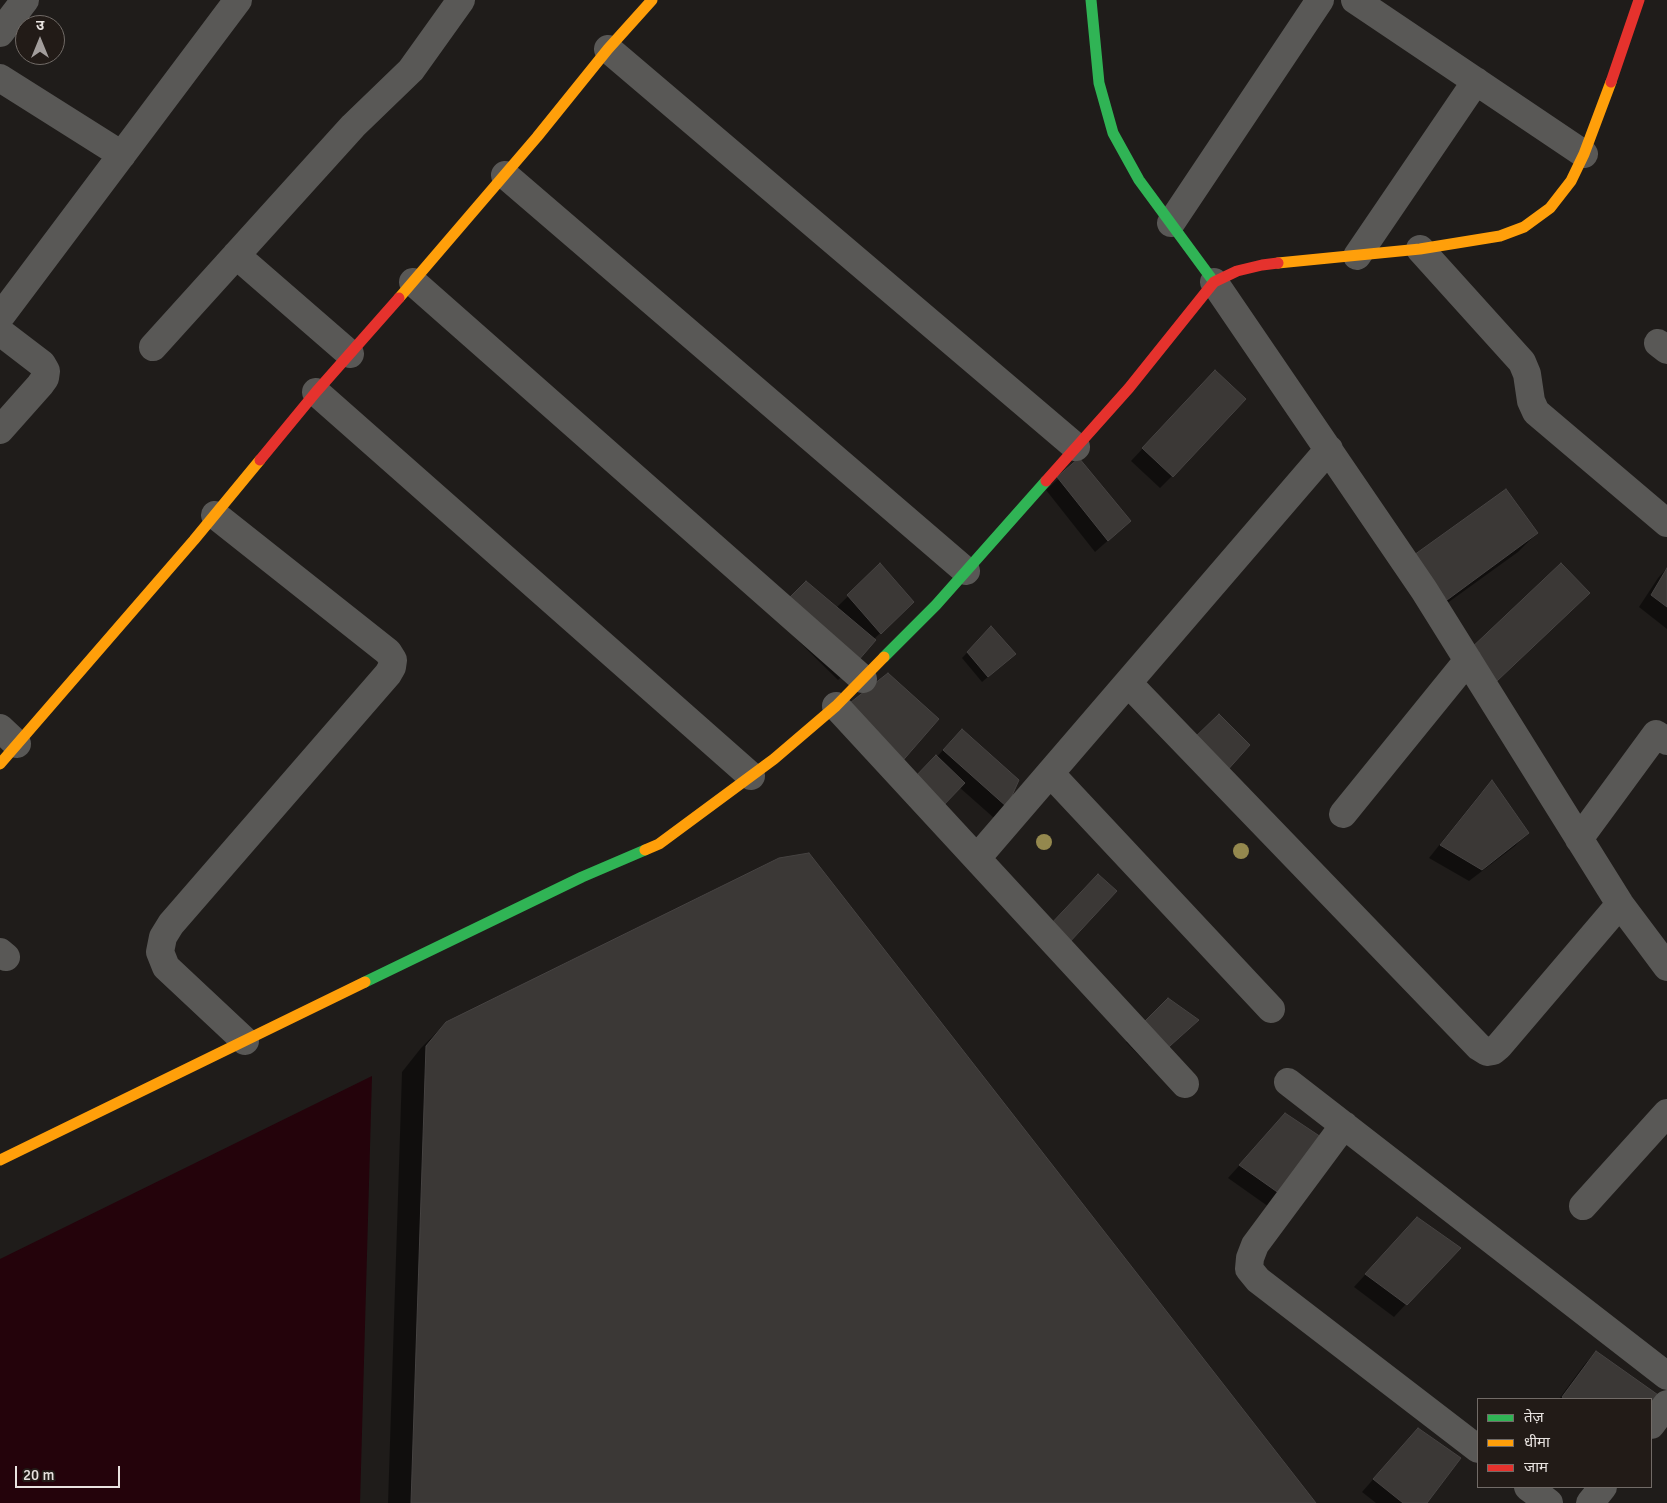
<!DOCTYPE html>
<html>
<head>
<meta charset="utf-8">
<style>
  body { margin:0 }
  #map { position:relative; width:1667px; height:1503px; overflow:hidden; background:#1f1c1a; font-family:Signika,"Noto Sans Devanagari",sans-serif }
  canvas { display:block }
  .legend { position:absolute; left:1477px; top:1398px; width:175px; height:90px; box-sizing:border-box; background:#221b17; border:1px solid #716b67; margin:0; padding:6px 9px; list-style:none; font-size:15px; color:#e8e3e0 }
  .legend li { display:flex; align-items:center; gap:10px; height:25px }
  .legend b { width:25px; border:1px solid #716b67 }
  .north { position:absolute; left:15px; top:15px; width:50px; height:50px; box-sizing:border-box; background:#221b17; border:1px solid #716b67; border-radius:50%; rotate:0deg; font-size:14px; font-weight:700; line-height:20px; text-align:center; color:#e8e3e0 }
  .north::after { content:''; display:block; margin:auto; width:18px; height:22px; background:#a29d9b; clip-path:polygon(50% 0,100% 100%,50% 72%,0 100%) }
  .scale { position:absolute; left:15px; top:1466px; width:105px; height:22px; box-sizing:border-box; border:2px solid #e8e3e0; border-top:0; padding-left:6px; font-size:15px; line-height:18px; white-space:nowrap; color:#e8e3e0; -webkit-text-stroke:4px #221b17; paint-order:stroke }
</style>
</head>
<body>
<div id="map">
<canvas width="1667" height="1503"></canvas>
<ul class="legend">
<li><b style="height:6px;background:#30b455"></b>तेज़</li>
<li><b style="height:6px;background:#ff9f0a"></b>धीमा</li>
<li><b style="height:6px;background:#e5322d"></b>जाम</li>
</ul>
<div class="north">उ</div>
<div class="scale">20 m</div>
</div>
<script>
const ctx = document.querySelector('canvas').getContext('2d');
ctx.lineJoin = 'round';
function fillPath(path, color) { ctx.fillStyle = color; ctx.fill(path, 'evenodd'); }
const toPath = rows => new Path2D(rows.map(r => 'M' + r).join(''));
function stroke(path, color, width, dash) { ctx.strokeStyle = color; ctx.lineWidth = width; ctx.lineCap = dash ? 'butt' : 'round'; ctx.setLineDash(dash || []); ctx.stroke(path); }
const water = toPath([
  [372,1076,360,1503,0,1503,0,1259]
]);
const shadow = toPath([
  [1203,384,1172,476,1160,488,1131,461],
  [1079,460,1130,521,1095,552,1046,490],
  [1537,533,1518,552,1428,617,1397,574,1415,556],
  [880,565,900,614,874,639,851,668,838,680,773,616,836,608],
  [1667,568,1667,629,1639,607,1658,578],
  [991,628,1008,660,982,682,962,658],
  [949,743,1006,806,994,818,959,787,936,758],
  [1492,782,1527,833,1515,846,1469,881,1429,858,1480,794],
  [1168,1000,1197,1021,1148,1065,1126,1042],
  [446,1023,1314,1503,388,1503,402,1072,421,1048],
  [1285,1115,1282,1195,1269,1207,1228,1178],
  [1405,1231,1406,1304,1394,1317,1354,1287],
  [1596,1352,1659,1397,1651,1407,1651,1399,1559,1399,1584,1365],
  [1406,1442,1426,1503,1376,1503,1362,1492]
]);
const building = toPath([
  [1215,370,1246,399,1173,477,1142,448,1215,370],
  [1079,458,1131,521,1108,541,1057,477,1079,458],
  [1506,489,1538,533,1447,600,1414,555,1506,489],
  [880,563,914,602,881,634,847,595,880,563],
  [1561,563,1590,593,1497,681,1468,651,1561,563],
  [1667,568,1667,607,1651,595,1667,568],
  [806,581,876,640,851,669,784,603,806,581],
  [991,626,1016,654,988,677,967,652,991,626],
  [888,673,939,719,899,765,846,706,888,673],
  [1219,714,1250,745,1225,773,1191,741,1219,714],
  [962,729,1019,780,1007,807,943,750,962,729],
  [936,755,965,783,941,808,912,780,936,755],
  [1492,780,1529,833,1482,870,1440,845,1492,780],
  [809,853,1316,1503,411,1503,426,1046,446,1022,779,858,809,853],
  [1098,874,1117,891,1068,944,1048,927,1098,874],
  [1168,998,1199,1020,1161,1054,1137,1029,1168,998],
  [1285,1113,1324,1139,1283,1196,1239,1165,1285,1113],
  [1417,1217,1461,1248,1407,1305,1365,1274,1417,1217],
  [1596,1351,1661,1397,1651,1409,1651,1399,1565,1399,1562,1397,1596,1351],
  [1418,1428,1461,1458,1427,1503,1403,1503,1373,1479,1418,1428]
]);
const street = toPath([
  [1355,0,1584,154],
  [0,33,25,0],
  [608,49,1076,447],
  [0,78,122,155],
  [505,175,966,571],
  [1171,223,1320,0],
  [1420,249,1522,362,1527,374,1531,401,1536,412,1667,523],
  [236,255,350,354],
  [1357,256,1476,81],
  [413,282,863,679],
  [1214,282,1424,590,1620,904,1667,967],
  [0,317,238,0],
  [0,332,42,364,46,371,45,378,40,385,0,430],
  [1658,343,1667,350],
  [153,347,353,126,411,70,461,0],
  [316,392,751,776],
  [215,515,388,652,393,660,392,667,388,674,171,924,163,937,160,952,166,967,245,1041],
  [1128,683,1479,1047,1487,1052,1493,1051,1499,1046,1620,904],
  [836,706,1185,1084],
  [0,728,17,744],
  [1050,773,1271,1009],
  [1343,814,1468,660],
  [1579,839,1656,734,1667,741],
  [977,858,1329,449],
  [0,952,6,957],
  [1288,1082,1667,1376],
  [1344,1125,1255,1245,1250,1258,1249,1269,1258,1280,1478,1449],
  [1583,1206,1667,1113],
  [1651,1425,1667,1404],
  [1528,1487,1549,1503],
  [1590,1503,1603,1487]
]);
const fast = toPath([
  [1091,0,1099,83,1113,133,1139,180,1214,282],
  [884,657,936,605,1046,481],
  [365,982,582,877,645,850]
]);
const slow = toPath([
  [1278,263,1420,249,1500,236,1524,227,1550,208,1571,181,1584,154,1611,82],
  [399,298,537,137,608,49,652,0],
  [0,764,194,540,260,460],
  [645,850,659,844,774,759,836,706,884,657],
  [0,1160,365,982]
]);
const jam = toPath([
  [1611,82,1639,0],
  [260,460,316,392,399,298],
  [1046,481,1129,388,1214,282,1237,271,1262,265,1278,263]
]);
const trees = [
  [1044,842],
  [1241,851]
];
fillPath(water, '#24030b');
fillPath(shadow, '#0007');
fillPath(building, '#3b3836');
stroke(building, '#464342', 1);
stroke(street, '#595856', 28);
stroke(fast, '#30b455', 11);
stroke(slow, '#ff9f0a', 11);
stroke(jam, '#e5322d', 11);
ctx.fillStyle = '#94884e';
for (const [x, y] of trees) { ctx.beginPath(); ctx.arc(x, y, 8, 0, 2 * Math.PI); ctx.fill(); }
</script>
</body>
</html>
